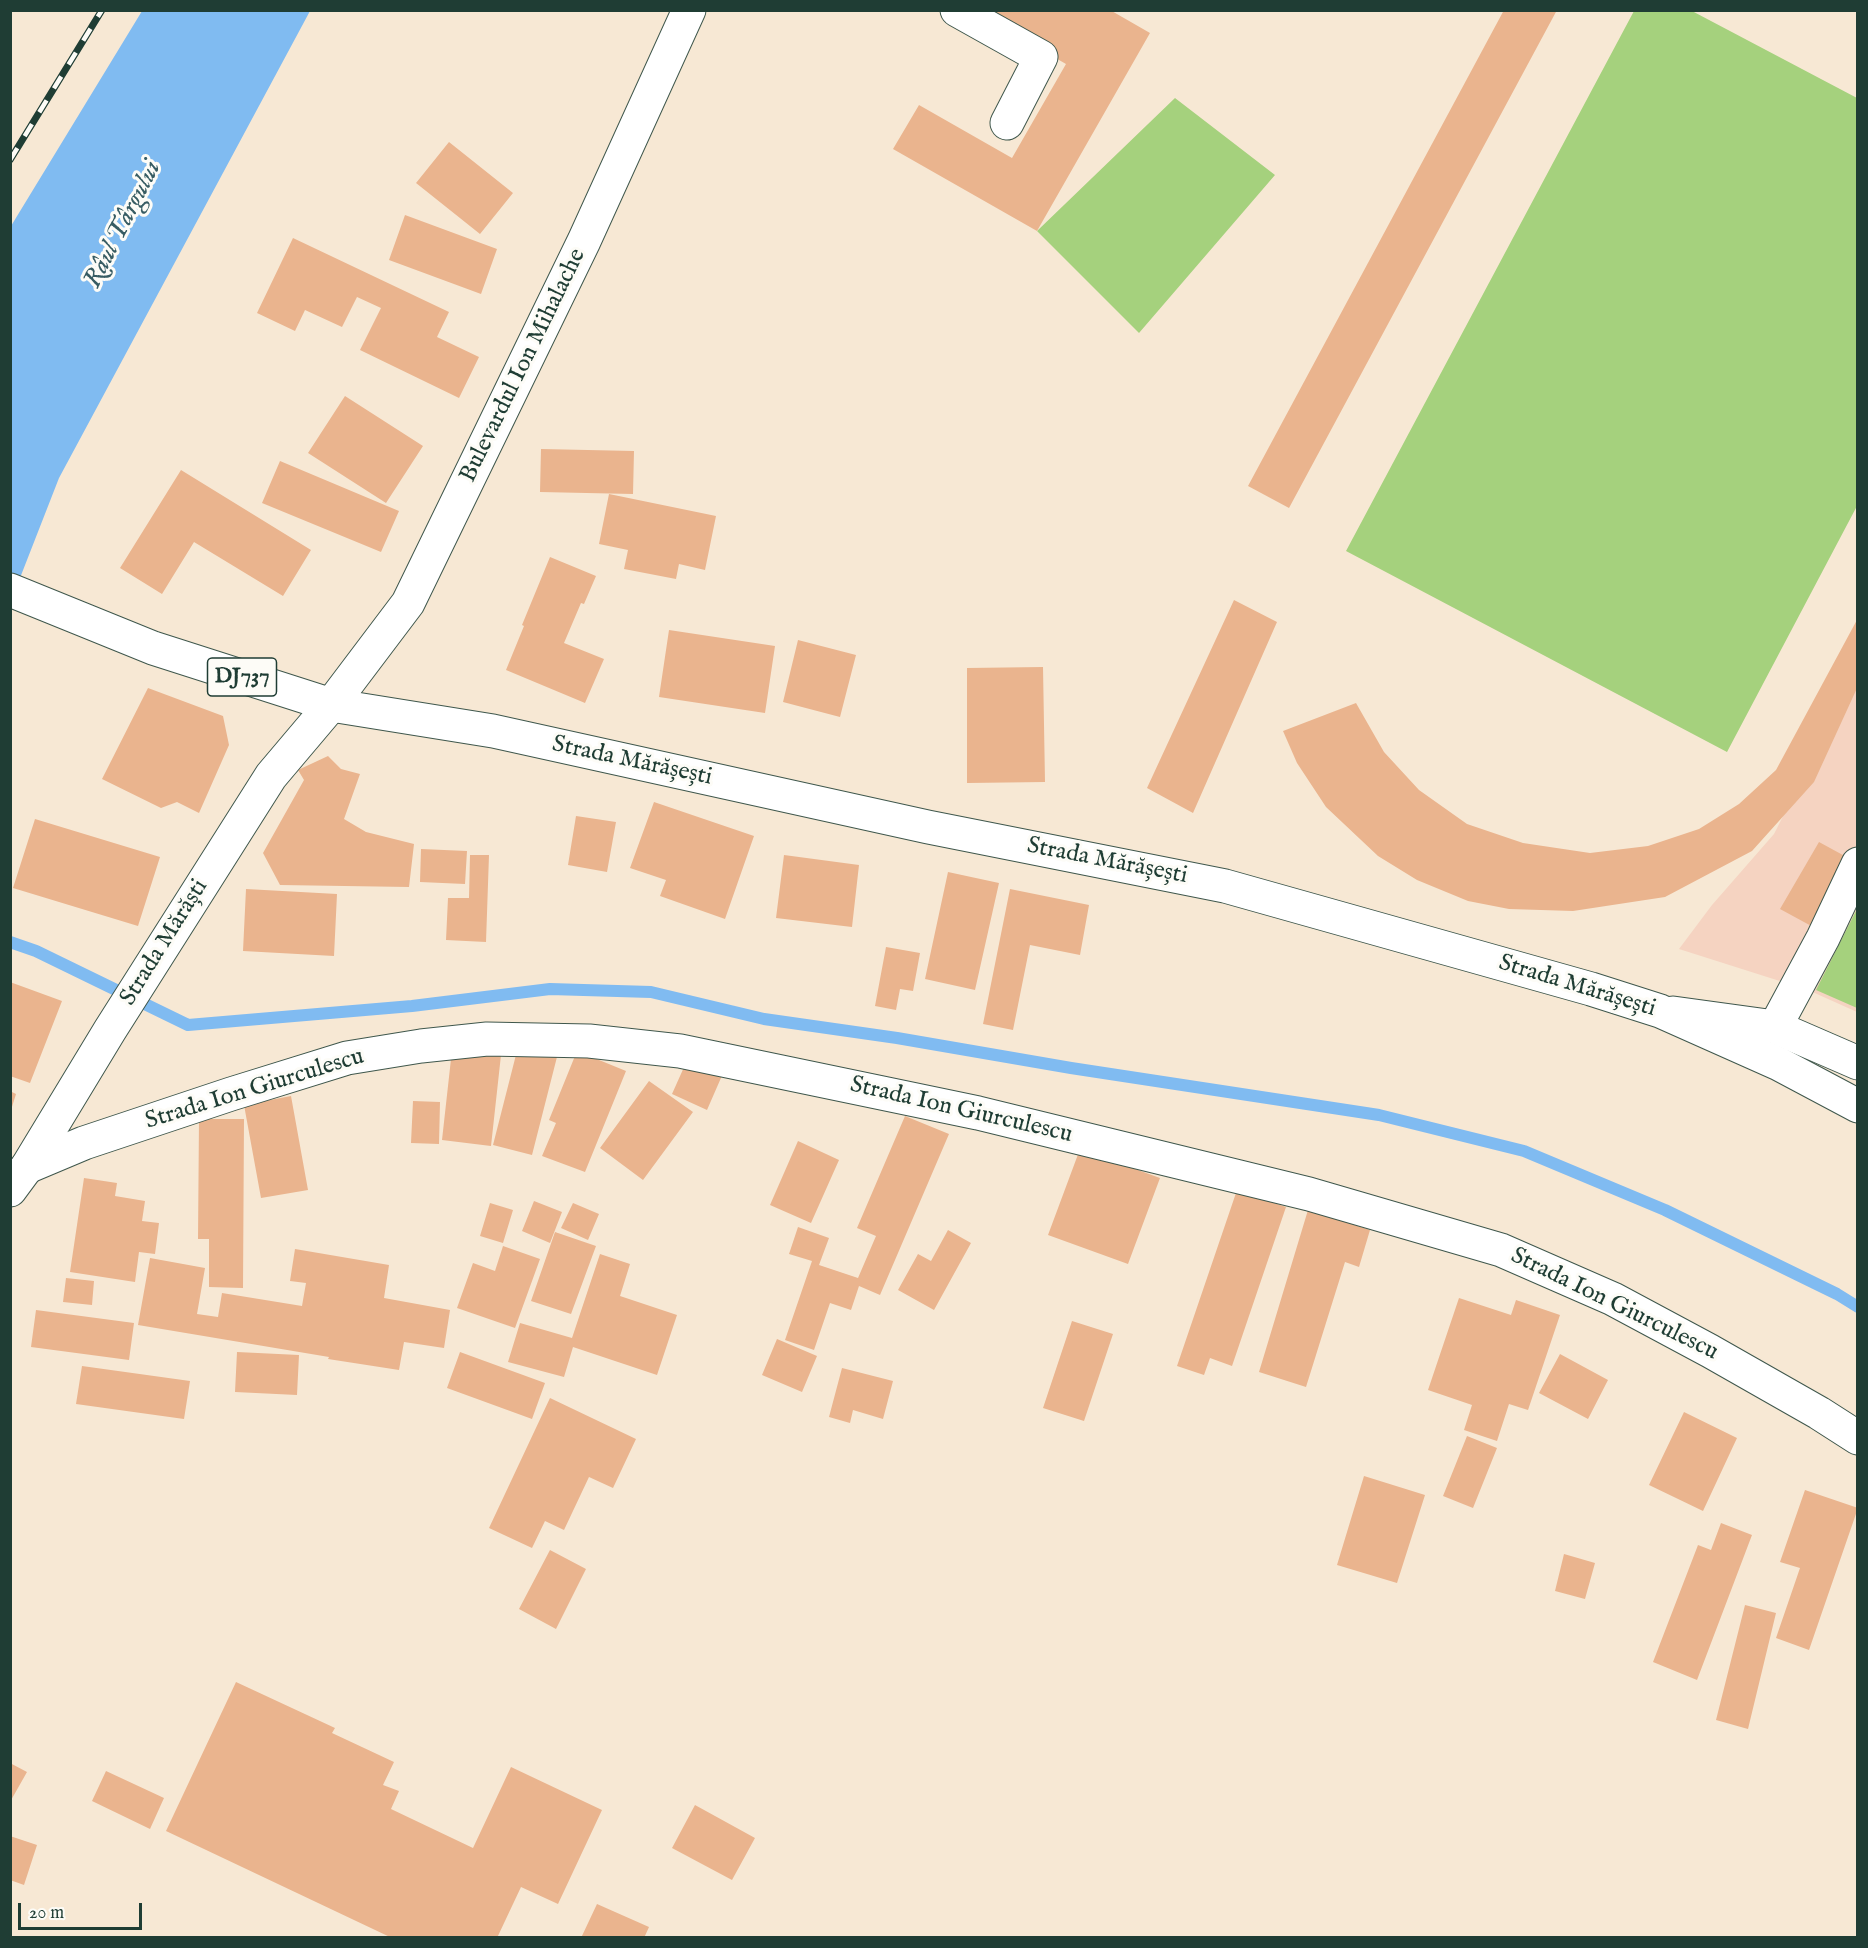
<!DOCTYPE html>
<html>
<head>
<meta charset="utf-8">
<style>
  body { margin:0 }
  #map { position:relative; width:1868px; height:1948px; overflow:hidden; background:#f7e8d4; font-family:"IM FELL English",serif }
  canvas { display:block }
  .frame { position:absolute; inset:0; border:12px solid #1f3d34; pointer-events:none }
  .scale { position:absolute; left:18px; top:1903px; width:124px; height:27px; box-sizing:border-box; border:3px solid #1f3d34; border-top:0; padding-left:8px; font-size:18px; line-height:21px; white-space:nowrap; color:#1f3d34; -webkit-text-stroke:4px #fdfcf7; paint-order:stroke }
</style>
</head>
<body>
<div id="map">
<canvas width="1868" height="1948"></canvas>
<div class="frame"></div>
<div class="scale">20 m</div>
</div>
<script>
const ctx = document.querySelector('canvas').getContext('2d');
ctx.lineJoin = 'round';
function fillPath(path, color) { ctx.fillStyle = color; ctx.fill(path, 'evenodd'); }
const toPath = rows => new Path2D(rows.map(r => 'M' + r).join(''));
function stroke(path, color, width, dash) { ctx.strokeStyle = color; ctx.lineWidth = width; ctx.lineCap = dash ? 'butt' : 'round'; ctx.setLineDash(dash || []); ctx.stroke(path); }
function label(font, color, halo, rows, align = 'center') {
  ctx.font = font + ' "IM FELL English",serif'; ctx.lineWidth = 6; ctx.setLineDash([]); ctx.textBaseline = 'middle'; ctx.strokeStyle = halo; ctx.fillStyle = color; for (const [text, x, y, turn = 0] of rows) {
    ctx.save(); ctx.translate(x, y); ctx.rotate((+turn || 0) * Math.PI / 180); ctx.textAlign = isNaN(turn) ? turn : align; if (halo) ctx.strokeText(text, 0, 0); ctx.fillText(text, 0, 0); ctx.restore();
  }
}
const built = toPath([
  [1857,670,1857,1012,1808,990,1679,949,1712,905,1774,834]
]);
const green = toPath([
  [1634,11,1692,11,1857,98,1857,506,1727,752,1346,551],
  [1175,98,1275,175,1139,333,1037,231],
  [1857,909,1857,1008,1816,990]
]);
const water = toPath([
  [142,11,310,11,59,478,11,601,11,226]
]);
const stream = toPath([
  [10,942,36,951,188,1025,412,1006,550,989,651,992,764,1019,897,1038,1071,1068,1379,1115,1524,1151,1665,1210,1837,1294,1858,1307]
]);
const building = toPath([
  [972,10,1110,10,1150,33,1037,231,893,149,919,105,1012,158,1066,64],
  [1504,10,1557,10,1289,508,1248,486],
  [449,142,513,193,480,234,416,183],
  [405,215,497,249,481,294,389,260],
  [293,238,449,312,437,337,479,357,459,398,360,350,381,308,357,297,342,327,305,310,295,331,257,313],
  [345,396,423,446,386,503,308,453],
  [541,449,634,451,633,494,540,492],
  [280,461,399,511,381,552,262,503],
  [181,470,311,550,283,596,194,542,162,594,120,568],
  [609,494,716,516,705,570,679,564,676,579,624,569,628,550,599,544],
  [550,557,596,576,584,604,581,603,564,643,604,659,585,703,506,670,524,626,522,625],
  [1234,600,1277,622,1193,813,1147,788],
  [1858,618,1858,686,1814,782,1752,851,1665,897,1573,911,1509,909,1468,901,1417,880,1378,856,1326,807,1297,763,1283,731,1356,703,1384,752,1419,790,1467,824,1523,843,1590,853,1648,846,1699,829,1739,804,1776,770],
  [669,630,775,646,765,713,659,697],
  [798,640,856,655,840,717,783,702],
  [1043,667,1045,782,967,783,967,668],
  [148,688,223,716,229,745,199,813,177,802,161,808,102,779],
  [328,756,341,769,360,774,344,819,366,832,414,844,409,887,280,885,263,853,304,780,298,770],
  [654,802,754,836,725,919,660,896,666,880,630,868],
  [576,816,616,822,607,872,568,865],
  [35,819,160,857,138,926,13,888],
  [1819,842,1852,860,1815,928,1780,909],
  [421,849,467,851,465,884,420,882],
  [470,855,489,855,486,942,446,940,448,898,469,898],
  [784,855,859,865,852,927,776,918],
  [948,872,999,883,975,990,925,979],
  [246,889,337,894,334,956,243,951],
  [1010,889,1089,905,1080,955,1030,945,1013,1030,983,1024],
  [886,947,920,953,913,991,900,989,896,1010,875,1006],
  [10,982,62,1001,30,1083,10,1076],
  [519,1043,558,1053,532,1155,493,1145],
  [452,1050,501,1055,491,1146,442,1140],
  [577,1051,626,1071,585,1172,542,1156,556,1123,549,1120],
  [689,1056,724,1071,707,1110,672,1094],
  [649,1081,693,1112,643,1180,600,1148],
  [10,1091,16,1094,11,1110,10,1109],
  [291,1096,308,1190,261,1198,244,1105],
  [413,1101,440,1102,439,1144,411,1143],
  [905,1116,949,1134,880,1295,859,1286,851,1310,830,1303,814,1350,785,1340,812,1261,789,1254,798,1227,829,1238,819,1265,858,1278,876,1236,857,1228],
  [199,1119,244,1119,243,1288,209,1287,209,1239,198,1239],
  [798,1141,839,1160,811,1223,770,1205],
  [1080,1149,1160,1178,1128,1264,1048,1235],
  [84,1178,117,1183,115,1196,145,1201,142,1221,159,1223,155,1254,139,1252,135,1282,70,1272],
  [1237,1190,1286,1207,1232,1366,1210,1358,1204,1375,1177,1366],
  [534,1201,562,1212,550,1243,522,1231],
  [490,1203,513,1210,503,1243,480,1236],
  [573,1203,599,1214,588,1240,561,1228],
  [1308,1210,1370,1230,1359,1267,1345,1262,1306,1387,1259,1372],
  [948,1230,971,1243,934,1310,898,1290,918,1254,931,1261],
  [555,1232,596,1246,571,1314,531,1301],
  [503,1246,540,1259,515,1328,457,1308,473,1263,495,1271],
  [295,1249,389,1265,384,1298,450,1310,444,1348,404,1342,399,1370,328,1359,329,1357,138,1325,150,1258,205,1268,197,1314,218,1317,222,1293,302,1306,306,1283,290,1281],
  [600,1254,630,1264,620,1296,677,1315,657,1375,573,1347,564,1377,508,1362,520,1323,572,1338],
  [66,1278,94,1281,92,1305,63,1302],
  [1459,1298,1511,1315,1516,1300,1560,1315,1528,1410,1509,1404,1497,1441,1464,1430,1472,1405,1428,1390],
  [36,1310,134,1323,129,1360,31,1347],
  [1072,1321,1113,1334,1084,1421,1043,1408],
  [777,1339,817,1356,802,1392,762,1375],
  [237,1352,299,1355,297,1395,235,1392],
  [460,1352,545,1383,532,1419,447,1388],
  [1560,1354,1608,1380,1588,1419,1539,1393],
  [82,1366,190,1381,184,1419,76,1404],
  [842,1368,893,1381,883,1419,853,1410,850,1423,829,1417],
  [550,1398,636,1439,613,1488,589,1477,564,1530,545,1521,532,1548,489,1528],
  [1684,1412,1737,1438,1703,1511,1649,1485],
  [1467,1436,1497,1448,1473,1508,1443,1496],
  [1364,1476,1425,1495,1397,1583,1337,1565],
  [1805,1490,1858,1508,1809,1650,1776,1638,1800,1568,1780,1562],
  [1721,1523,1752,1535,1697,1680,1653,1662,1698,1545,1711,1550],
  [550,1550,586,1569,556,1629,519,1609],
  [1564,1554,1595,1563,1585,1599,1555,1591],
  [1745,1605,1776,1613,1748,1729,1716,1720],
  [236,1682,335,1728,332,1733,394,1762,383,1785,399,1791,391,1809,473,1848,511,1767,602,1810,558,1904,521,1887,497,1938,392,1938,166,1831],
  [10,1763,27,1772,10,1802],
  [106,1771,164,1798,150,1829,92,1801],
  [695,1805,755,1838,732,1880,672,1848],
  [10,1836,37,1845,24,1885,10,1880],
  [597,1904,649,1927,644,1938,581,1938]
]);
const minor = toPath([
  [957,10,1041,57,1007,123],
  [1673,1013,1775,1027,1858,1063],
  [1775,1027,1823,938,1858,864],
  [27,1167,84,1143,231,1094,347,1058,421,1046,487,1039,589,1041,680,1051,978,1113,1309,1194,1501,1250,1613,1299,1710,1351,1819,1413,1858,1438]
]);
const major = toPath([
  [10,590,153,648,331,705,493,731,928,827,1225,886,1591,989,1660,1011,1779,1064,1858,1106]
]);
const highway = toPath([
  [10,1190,27,1167,110,1030,271,776,331,705,408,603,584,241,689,10]
]);
const rail = toPath([
  [10,160,102,10]
]);
const shields = [
  [242,677,69]
];
const shieldNames = [
  ["DJ737",242,677]
];
const streetNames = [
  ["Bulevardul Ion Mihalache",524,366,-64],
  ["Strada Mărășești",632,762,12],
  ["Strada Mărășești",1107,862,11],
  ["Strada Mărăști",165,943,-58],
  ["Strada Mărășești",1577,987,17],
  ["Strada Ion Giurculescu",255,1090,-17],
  ["Strada Ion Giurculescu",961,1111,13],
  ["Strada Ion Giurculescu",1614,1305,26]
];
const waterNames = [
  ["Râul Târgului",124,225,-63]
];
fillPath(built, '#f5d3c1');
fillPath(green, '#a5d17d');
fillPath(water, '#80bbf1');
stroke(stream, '#80bbf1', 12);
fillPath(building, '#eab48e');
stroke(minor, '#3f574c', 35);
stroke(major, '#3f574c', 35);
stroke(highway, '#3f574c', 35);
stroke(minor, '#fff', 33);
stroke(major, '#fff', 33);
stroke(highway, '#fff', 33);
stroke(rail, '#1f3d34', 7);
stroke(rail, '#fdfcf7', 4.5, [14]);
for (const [x, y, w] of shields) { const box = new Path2D(); box.roundRect(x - w / 2, y - 19, w, 38, 4.5); ctx.fillStyle = '#fdfcf7'; ctx.fill(box); stroke(box, '#1f3d34', 1.5); }
label('bold 22px', '#1f3d34', null, shieldNames);
label('24px', '#1f3d34', '#fdfcf7', streetNames);
label('italic 26px', '#375c63', '#fdfcf7', waterNames);
</script>
</body>
</html>
